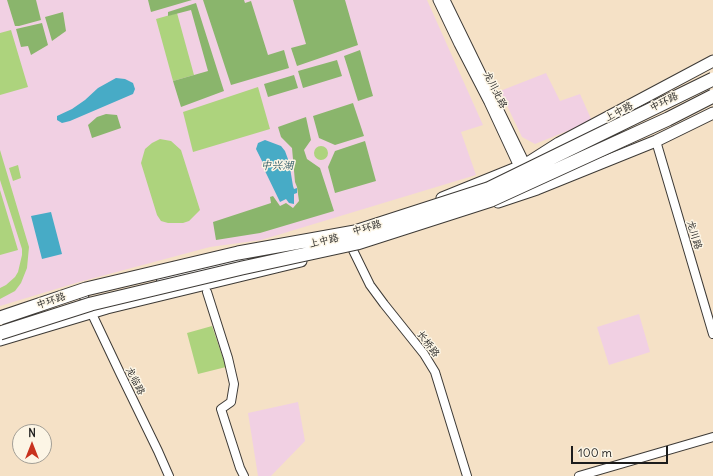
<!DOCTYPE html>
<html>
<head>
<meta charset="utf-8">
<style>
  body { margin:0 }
  #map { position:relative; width:713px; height:476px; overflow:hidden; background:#f5e1c6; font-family:Delius,sans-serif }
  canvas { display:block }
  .north { position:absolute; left:12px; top:424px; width:40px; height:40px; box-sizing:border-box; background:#fcf5e5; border:1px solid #a29e95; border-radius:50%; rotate:0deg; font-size:11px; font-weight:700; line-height:16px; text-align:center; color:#1c1c1c }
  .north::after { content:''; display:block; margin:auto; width:14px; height:18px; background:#c8321e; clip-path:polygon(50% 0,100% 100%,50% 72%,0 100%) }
  .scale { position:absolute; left:571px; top:446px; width:97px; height:18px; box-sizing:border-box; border:2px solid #1c1c1c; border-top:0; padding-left:5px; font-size:12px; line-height:14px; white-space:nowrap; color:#1c1c1c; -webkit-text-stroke:3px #fcf5e5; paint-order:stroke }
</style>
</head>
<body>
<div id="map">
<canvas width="713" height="476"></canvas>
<div class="north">N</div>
<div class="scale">100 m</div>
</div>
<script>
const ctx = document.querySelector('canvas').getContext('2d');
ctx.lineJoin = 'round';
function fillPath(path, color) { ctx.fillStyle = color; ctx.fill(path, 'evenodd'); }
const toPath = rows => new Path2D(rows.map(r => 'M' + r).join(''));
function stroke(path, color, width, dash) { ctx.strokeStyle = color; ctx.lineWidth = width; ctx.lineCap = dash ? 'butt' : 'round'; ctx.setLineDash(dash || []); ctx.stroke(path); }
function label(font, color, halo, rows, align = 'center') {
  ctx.font = font + ' Delius,"LXGW WenKai TC",sans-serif'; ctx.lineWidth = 3; ctx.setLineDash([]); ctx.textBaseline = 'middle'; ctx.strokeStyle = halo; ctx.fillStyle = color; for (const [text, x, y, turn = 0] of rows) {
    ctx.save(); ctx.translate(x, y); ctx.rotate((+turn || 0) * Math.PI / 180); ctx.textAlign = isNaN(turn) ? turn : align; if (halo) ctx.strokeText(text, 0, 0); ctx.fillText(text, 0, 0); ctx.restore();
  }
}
const built = toPath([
  [0,0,427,0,483,125,461,132,476,175,261,240,210,247,79,282,0,306],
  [546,73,560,101,580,94,592,121,535,144,522,137,500,91],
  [639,314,650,352,609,365,597,327],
  [298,402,305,441,271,476,258,476,248,413]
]);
const green = toPath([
  [177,13,194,75,173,81,156,19],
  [11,30,28,87,0,95,0,33],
  [258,87,270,129,193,152,183,112],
  [160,139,171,141,181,150,200,210,189,221,183,223,168,223,161,221,157,215,141,163,145,149,152,143],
  '314 153a7 7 0 1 1 14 0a7 7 0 1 1-14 0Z',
  [0,150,29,247,27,268,21,283,15,291,0,299,0,288,6,285,15,277,18,272,22,255,22,249,0,180],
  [18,165,21,178,13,181,9,168],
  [0,190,18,250,0,255],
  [212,326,226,367,198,374,187,333]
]);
const forest = toPath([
  [7,0,36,0,41,20,19,26,15,26],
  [148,0,192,0,151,12],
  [203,0,244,0,245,3,251,1,268,55,284,50,289,68,231,85],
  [293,0,345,0,358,45,297,66,291,48,306,44],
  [196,3,224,91,181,107,173,81,208,71,191,10,168,16,168,12],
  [63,12,66,31,52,41,45,17],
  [42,23,48,45,31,55,28,46,21,47,16,29],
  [360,50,373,96,358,101,344,56],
  [337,60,342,76,303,88,298,71],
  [294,75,298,88,268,97,264,84],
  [353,103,364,136,335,145,319,138,313,116],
  [106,114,117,115,121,128,92,138,88,125,97,117],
  [306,117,311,140,304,150,307,159,320,168,334,211,260,233,216,240,213,222,271,203,270,197,273,196,280,206,286,203,293,208,299,201,297,187,295,182,292,148,281,137,278,127],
  [365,141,376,181,335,193,328,167,335,151]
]);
const water = toPath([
  [116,78,125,79,133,83,135,89,133,94,70,121,62,123,57,120,57,116,72,109,85,100,98,88],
  [265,140,281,146,285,151,289,162,293,186,294,189,297,188,297,193,294,194,294,204,289,203,286,199,280,202,265,171,262,161,256,149,258,143],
  [51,212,62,254,42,259,31,216]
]);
const minor = toPath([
  [656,141,713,334],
  [348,240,370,285,384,304,424,354,435,372,467,476],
  [207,292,228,358,234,384,231,402,221,409,240,468,244,476],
  [83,295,120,373,158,451,169,476],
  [579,476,713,437]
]);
const tertiary = toPath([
  [438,0,459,44,489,102,522,173],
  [445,0,528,170]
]);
const secondary = toPath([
  [442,198,526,164,559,143,713,61],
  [498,202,537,189,656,141,713,113],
  [162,278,272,253],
  [0,340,107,308,301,261]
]);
const trunkBridge = toPath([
  [0,318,86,289,238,253,355,232,488,189,713,79],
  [0,333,91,304,242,268,357,243,491,200,668,119,713,96]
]);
const streetNames = [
  ["龙川北路",495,90,63],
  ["中环路",664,102,-26],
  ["上中路",619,112,-28],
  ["中环路",367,228,-16],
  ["龙川路",694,235,73],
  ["上中路",324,241,-13],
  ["中环路",51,301,-19],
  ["长桥路",428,344,53],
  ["龙临路",135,381,63]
];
const waterNames = [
  ["中兴湖",277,166]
];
fillPath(built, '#f1d0e3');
fillPath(green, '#add37d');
fillPath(forest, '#8ab56c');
fillPath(water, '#47abc6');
stroke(minor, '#3d3a36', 10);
stroke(tertiary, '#3d3a36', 11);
stroke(secondary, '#3d3a36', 13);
stroke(minor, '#fff', 8);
stroke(tertiary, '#fff', 9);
stroke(secondary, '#fff', 11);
stroke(trunkBridge, '#3d3a36', 15, []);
stroke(trunkBridge, '#fff', 13);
label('10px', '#1c1c1c', '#fcf5e5', streetNames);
label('italic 11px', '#2f5c68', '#fcf5e5', waterNames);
</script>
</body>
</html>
